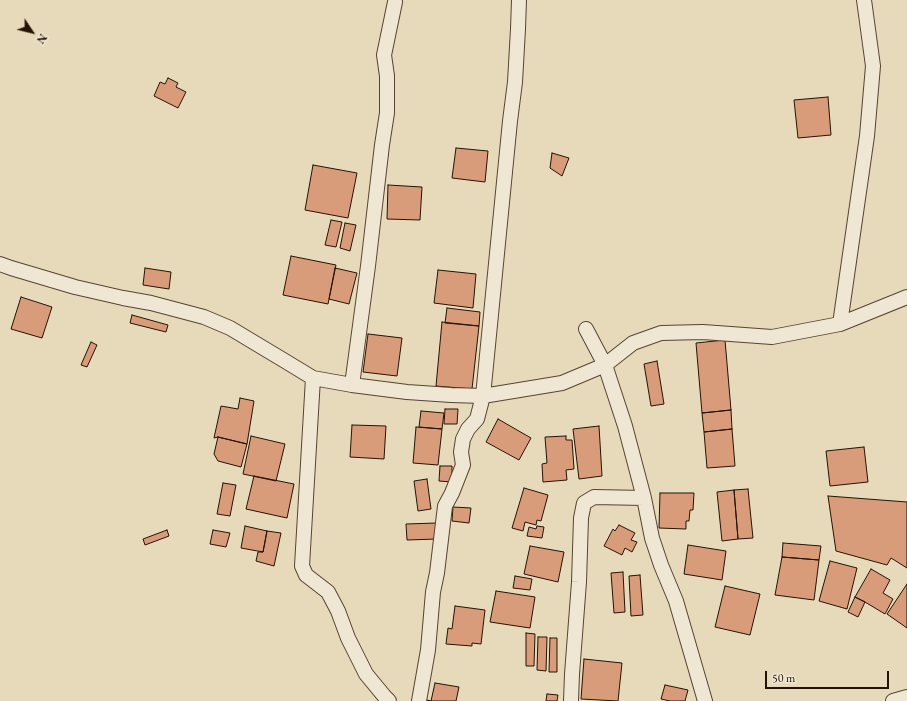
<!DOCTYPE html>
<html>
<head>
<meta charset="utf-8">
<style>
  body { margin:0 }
  #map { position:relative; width:907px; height:701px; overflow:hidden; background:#e7dabb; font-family:"EB Garamond",serif }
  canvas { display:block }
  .north { position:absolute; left:12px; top:12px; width:40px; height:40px; -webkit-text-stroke:3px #efe7d3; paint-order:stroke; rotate:125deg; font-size:11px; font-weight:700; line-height:16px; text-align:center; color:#261203 }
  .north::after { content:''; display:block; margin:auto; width:14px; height:18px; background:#261203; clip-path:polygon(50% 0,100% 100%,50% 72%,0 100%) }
  .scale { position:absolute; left:765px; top:671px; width:124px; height:18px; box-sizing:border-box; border:2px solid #261203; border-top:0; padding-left:5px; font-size:12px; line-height:14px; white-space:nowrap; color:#261203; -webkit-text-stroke:3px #efe7d3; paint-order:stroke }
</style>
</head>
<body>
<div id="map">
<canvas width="907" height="701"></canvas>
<div class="north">N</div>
<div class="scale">50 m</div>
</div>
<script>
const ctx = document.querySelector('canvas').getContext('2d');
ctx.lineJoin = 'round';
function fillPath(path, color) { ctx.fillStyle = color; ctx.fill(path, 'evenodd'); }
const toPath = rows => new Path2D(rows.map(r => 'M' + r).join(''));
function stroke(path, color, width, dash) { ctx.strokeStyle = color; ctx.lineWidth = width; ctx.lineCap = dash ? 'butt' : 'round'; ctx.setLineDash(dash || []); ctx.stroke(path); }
const building = toPath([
  [168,78,178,83,176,87,186,92,178,108,154,96,160,82,165,84,168,78],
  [828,97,831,135,798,138,794,100,828,97],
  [456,148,488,151,485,182,452,178,456,148],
  [552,153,569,158,562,176,550,168,552,153],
  [313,165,357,173,348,218,305,210,313,165],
  [388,185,422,187,420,220,387,219,388,185],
  [331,220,342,222,336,247,325,245,331,220],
  [345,223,356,225,350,251,340,248,345,223],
  [291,256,336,265,328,304,283,295,291,256],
  [145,268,171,272,169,289,143,285,145,268],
  [335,268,357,273,349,304,329,299,335,268],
  [438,270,476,274,473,308,434,303,438,270],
  [21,297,52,307,42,338,11,329,21,297],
  [447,308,480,312,479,326,445,323,447,308],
  [132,315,168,325,166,332,130,323,132,315],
  [442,322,479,326,472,389,436,386,442,322],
  [368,334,402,338,397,376,363,372,368,334],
  [725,340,731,410,702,413,696,343,725,340],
  [91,342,97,345,87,367,81,365,91,342],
  [657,361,664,404,651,406,644,364,657,361],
  [240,398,254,401,247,444,218,437,214,438,221,406,238,409,240,398],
  [445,409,458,409,457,424,444,424,445,409],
  [731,410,732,429,704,432,702,413,731,410],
  [421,411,444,413,442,429,419,427,421,411],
  [498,419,531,438,519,460,486,442,498,419],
  [352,425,386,426,384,459,350,457,352,425],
  [599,426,602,476,579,479,573,429,599,426],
  [416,427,442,429,438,465,413,463,416,427],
  [732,429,735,466,707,468,704,432,732,429],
  [251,436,285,444,276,481,243,474,251,436],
  [566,436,566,440,572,440,574,469,566,470,567,480,543,482,542,464,547,463,545,437,566,436],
  [218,437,247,444,241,467,218,461,214,454,218,437],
  [864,447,868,482,830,486,826,451,864,447],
  [440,466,452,466,452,482,439,481,440,466],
  [254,476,294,484,287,518,246,509,254,476],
  [427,479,431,509,418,511,414,481,427,479],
  [223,483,236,485,230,516,217,514,223,483],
  [524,488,548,495,541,521,537,520,536,525,525,522,523,531,512,528,524,488],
  [748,489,753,538,738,539,734,490,748,489],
  [734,490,738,539,722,541,717,492,734,490],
  [660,493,694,493,693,510,690,510,689,521,686,521,686,529,659,528,660,493],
  [828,496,907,502,907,568,891,558,887,565,836,551,828,496],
  [453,507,471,508,469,523,452,521,453,507],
  [437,523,437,539,407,540,406,524,437,523],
  [619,525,635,533,631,540,637,542,632,552,625,548,622,555,604,546,613,529,615,531,619,525],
  [245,526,267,531,263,552,241,548,245,526],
  [537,526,544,527,542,538,527,536,529,527,536,529,537,526],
  [167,530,169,536,145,545,143,539,167,530],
  [213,530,230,533,226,547,210,544,213,530],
  [267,531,281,533,274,566,256,561,258,552,263,552,267,531],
  [783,543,821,546,819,560,782,557,783,543],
  [688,545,726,551,722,580,684,574,688,545],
  [530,546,564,552,558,582,524,574,530,546],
  [782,557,819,560,814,600,775,595,782,557],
  [830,561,857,568,847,609,819,601,830,561],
  [871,569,890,580,883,593,893,599,885,614,865,602,855,597,871,569],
  [623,572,625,612,614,613,611,573,623,572],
  [640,575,643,615,631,616,629,576,640,575],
  [515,576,532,579,530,590,513,588,515,576],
  [907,584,907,628,887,614,907,584],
  [725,586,760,594,750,635,715,627,725,586],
  [496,591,535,597,530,628,490,622,496,591],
  [855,597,865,602,858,617,848,612,855,597],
  [455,606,485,610,481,644,472,643,472,646,446,644,448,628,452,629,455,606],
  [526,633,535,634,534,666,526,666,526,633],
  [538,637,547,637,546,671,537,670,538,637],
  [550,638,557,638,557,672,549,672,550,638],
  [584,659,622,663,618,701,581,699,584,659],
  [435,683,459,687,456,701,426,701,427,700,431,701,435,683],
  [665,685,688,690,685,701,670,701,661,699,665,685],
  [547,694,558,695,557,701,546,701,547,694]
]);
const street = toPath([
  [0,264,11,268,75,287,123,298,151,303,204,317,230,328,285,361,313,378,352,385,407,392,451,395,483,396,562,383,605,365,633,343,661,333,703,332,772,337,840,324,907,297],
  [840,324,867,136,873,66,864,0],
  [586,329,605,365,625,426,644,498,652,538,661,565,676,601,705,701],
  [313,378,302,566,306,575,328,592,338,611,348,638,366,674,385,697,389,701],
  [352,385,368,266,382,145,387,113,387,76,384,55,395,2],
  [419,701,428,650,433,592,437,573,445,506,452,493,463,465,461,452,463,439,468,429,477,419,483,396,510,121,515,82,518,29,519,0],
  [571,701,572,674,579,582,581,518,584,503,594,497,644,498],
  [893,701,907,697]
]);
fillPath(building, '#d89c7b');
stroke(building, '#261203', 1);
stroke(street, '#564431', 16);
stroke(street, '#efe7d3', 14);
</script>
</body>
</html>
